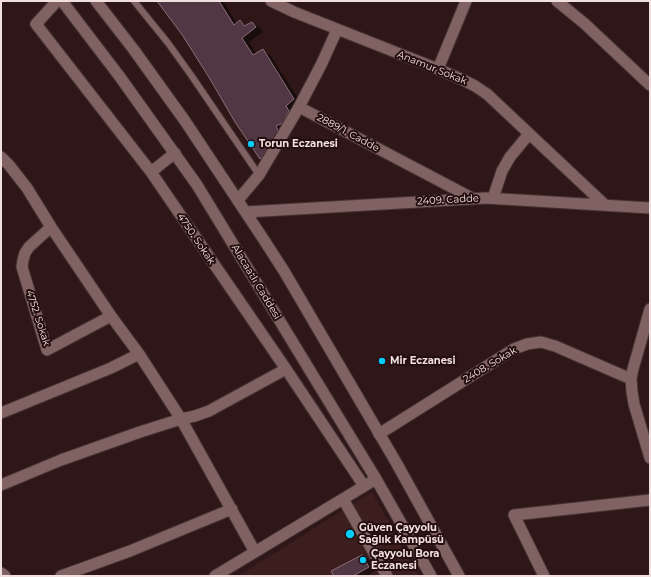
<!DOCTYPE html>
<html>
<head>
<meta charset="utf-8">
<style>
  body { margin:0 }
  #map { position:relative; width:651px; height:577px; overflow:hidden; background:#2f1717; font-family:Montserrat,sans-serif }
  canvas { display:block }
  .frame { position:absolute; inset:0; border:2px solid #f1e0df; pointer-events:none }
</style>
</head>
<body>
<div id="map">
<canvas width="651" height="577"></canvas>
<div class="frame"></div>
</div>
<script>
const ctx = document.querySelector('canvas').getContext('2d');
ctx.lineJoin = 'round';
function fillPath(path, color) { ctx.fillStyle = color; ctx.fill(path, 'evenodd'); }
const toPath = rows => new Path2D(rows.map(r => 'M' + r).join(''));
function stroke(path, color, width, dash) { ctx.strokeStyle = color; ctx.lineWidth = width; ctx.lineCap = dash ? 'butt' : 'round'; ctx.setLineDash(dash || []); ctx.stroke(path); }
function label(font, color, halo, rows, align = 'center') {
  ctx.font = font + ' Montserrat,sans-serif'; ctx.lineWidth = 4; ctx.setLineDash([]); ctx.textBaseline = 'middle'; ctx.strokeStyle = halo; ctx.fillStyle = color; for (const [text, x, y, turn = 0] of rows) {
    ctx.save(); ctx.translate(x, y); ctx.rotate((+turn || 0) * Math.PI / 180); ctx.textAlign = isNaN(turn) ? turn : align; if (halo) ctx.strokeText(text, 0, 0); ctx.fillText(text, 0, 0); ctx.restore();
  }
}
const built = toPath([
  [372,492,419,576,238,576]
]);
const shadow = toPath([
  [158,1,223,1,237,24,240,22,247,26,252,23,259,27,263,32,249,42,257,55,263,51,270,55,301,103,268,163,261,159,235,121,184,36],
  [362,556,369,560,375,571,367,576,335,576]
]);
const building = toPath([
  [157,1,219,1,234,25,240,20,244,26,252,22,256,27,242,38,253,55,263,49,294,99,286,106,289,111,283,123,276,126,279,132,267,155,260,159,235,122,210,79,183,36,157,1],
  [362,555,369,567,353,576,334,576,331,571,362,555]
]);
const service = toPath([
  [134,1,168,43,191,75,259,175]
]);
const minor = toPath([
  [57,1,36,24,151,172,286,369,364,486],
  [271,1,294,12,438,69,463,80,475,86,487,94,605,205],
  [557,1,585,24,650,85],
  [337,30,321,65,299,107,472,198],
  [438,69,466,1],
  [1,157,9,165,27,188,51,227,111,316,139,354,181,419,255,552],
  [151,172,175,153],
  [493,198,502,171,510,157,529,134],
  [238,200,259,175,299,107],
  [246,212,486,198,650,208],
  [51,227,29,247,25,253,23,260,22,267,47,350,111,316],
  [650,309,633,369,631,379,632,392,634,404,650,458],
  [1,413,111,368,139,354],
  [379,434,514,349,527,344,541,342,555,346,631,379],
  [1,485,61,460,140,432,181,419,195,416,209,411,286,369],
  [343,499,387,576],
  [1,573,5,576],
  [61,576,130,551,232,509],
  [215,576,376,479],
  [544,576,514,515,650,500]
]);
const secondary = toPath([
  [62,1,120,77,197,185,376,479,431,576],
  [96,1,134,50,185,121,264,240,284,271,397,464,459,576]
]);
const markers = [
  [251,144,4,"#01cbf9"],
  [382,361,4,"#01cbf9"],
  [350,534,5,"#01cbf9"],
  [363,560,4,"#01cbf9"]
];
const streetNames = [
  ["Anamur Sokak",432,68,22],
  ["2889/1. Cadde",348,133,28],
  ["2409. Cadde",448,200,-3],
  ["4750. Sokak",196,239,56],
  ["Alacaatlı Caddesi",256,282,59],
  ["4752. Sokak",38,318,72],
  ["2408. Sokak",490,365,-31]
];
const poiNames = [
  ["Torun Eczanesi",259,144],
  ["Mir Eczanesi",390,361],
  ["Güven Çayyolu",359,528],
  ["Sağlık Kampüsü",359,540],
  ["Çayyolu Bora",371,554],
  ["Eczanesi",371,566]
];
fillPath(built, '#3d1e1e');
fillPath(shadow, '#0007');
fillPath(building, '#503743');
stroke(building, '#8a6e7b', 1);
stroke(service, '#463434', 8);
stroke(minor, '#463434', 13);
stroke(secondary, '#463434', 13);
stroke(service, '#7f6261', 6);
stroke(minor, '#7f6261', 11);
stroke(secondary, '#7f6261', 11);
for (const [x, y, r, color] of markers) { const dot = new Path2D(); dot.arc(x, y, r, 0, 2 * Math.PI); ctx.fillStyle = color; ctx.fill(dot); stroke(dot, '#250e0e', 1.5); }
label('10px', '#f1e0df', '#250e0e', streetNames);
label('bold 10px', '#f1e0df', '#250e0e', poiNames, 'left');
</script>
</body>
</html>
